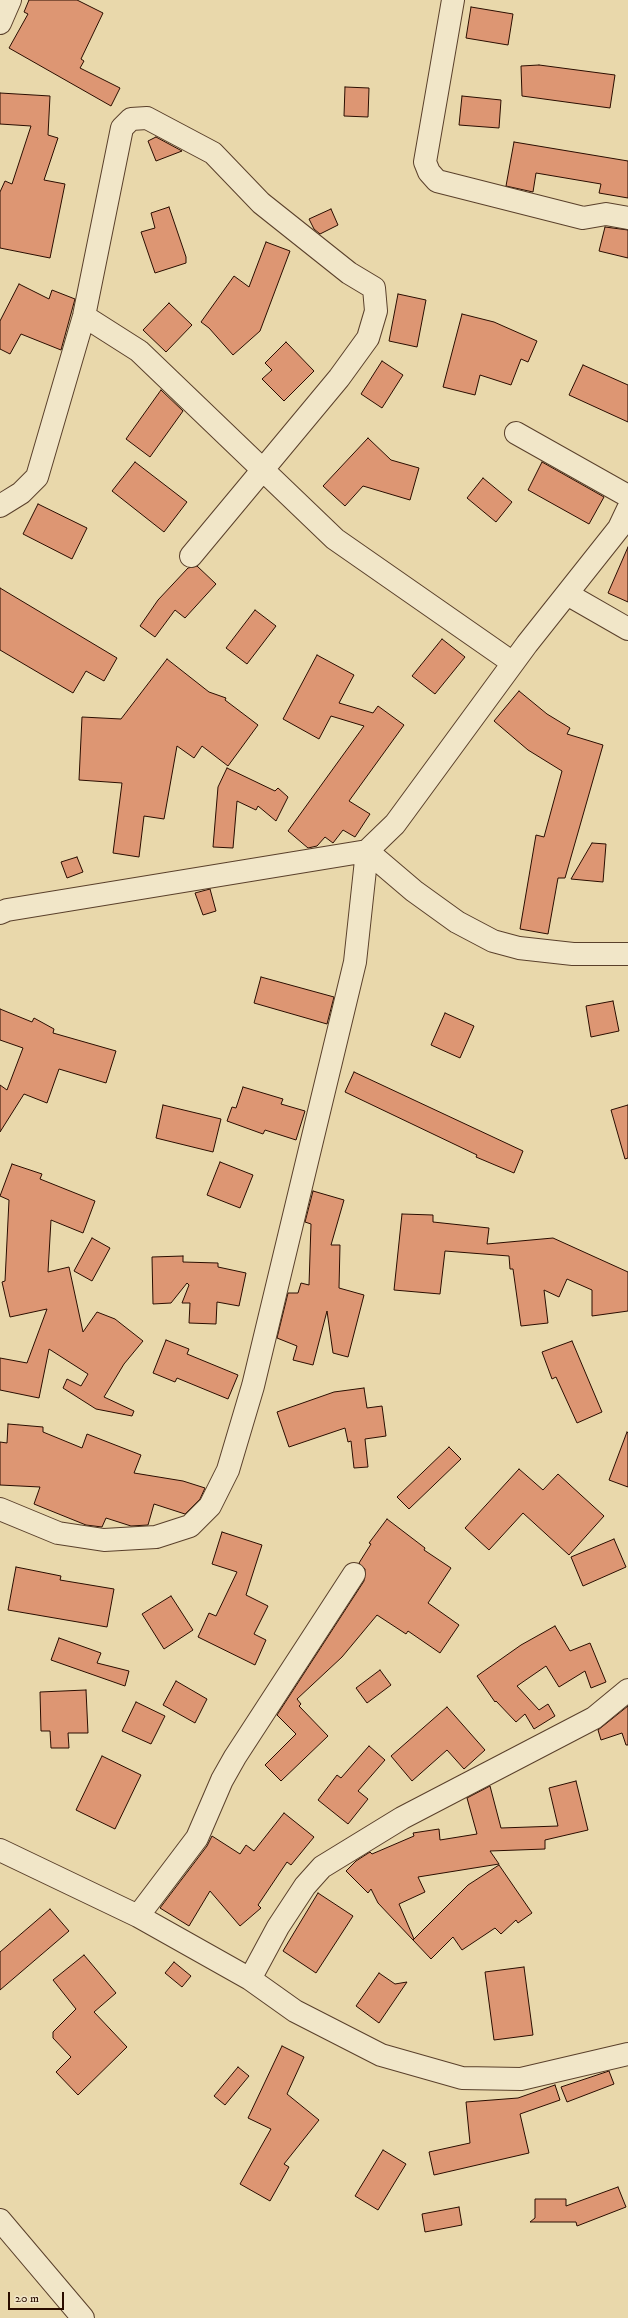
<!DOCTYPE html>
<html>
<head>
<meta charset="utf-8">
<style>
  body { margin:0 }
  #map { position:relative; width:628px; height:2318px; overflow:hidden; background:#e9d8ab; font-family:"IM FELL DW Pica",serif }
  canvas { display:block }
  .scale { position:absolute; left:8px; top:2292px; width:56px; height:18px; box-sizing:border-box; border:2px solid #2a0d00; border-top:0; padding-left:5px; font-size:12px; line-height:14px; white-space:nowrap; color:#2a0d00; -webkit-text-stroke:3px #f1e6c8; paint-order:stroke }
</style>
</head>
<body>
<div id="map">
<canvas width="628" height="2318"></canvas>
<div class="scale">20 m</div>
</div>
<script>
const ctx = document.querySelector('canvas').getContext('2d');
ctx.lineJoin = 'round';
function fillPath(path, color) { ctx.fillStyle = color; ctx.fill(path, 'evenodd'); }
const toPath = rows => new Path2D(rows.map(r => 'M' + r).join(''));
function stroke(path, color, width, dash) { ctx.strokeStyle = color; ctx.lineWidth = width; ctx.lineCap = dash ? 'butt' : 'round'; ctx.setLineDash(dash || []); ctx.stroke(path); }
const building = toPath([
  [29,0,77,0,103,13,81,59,84,61,80,68,120,88,111,106,9,48,28,14,24,12,29,0],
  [471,7,513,14,508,45,466,38,471,7],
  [539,65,615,75,610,108,522,96,521,66,539,65],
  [345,87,369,88,368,117,344,116,345,87],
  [0,93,50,96,48,135,58,138,44,180,65,184,50,258,0,248,0,192,5,181,12,184,31,126,0,124,0,93],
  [462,96,501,100,499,128,459,125,462,96],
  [156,137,182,151,156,161,148,141,156,137],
  [514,142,628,161,628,198,599,193,601,184,536,173,533,192,506,186,514,142],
  [169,207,186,257,186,263,155,273,141,232,155,228,151,213,169,207],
  [331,209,338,225,320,234,314,229,309,219,331,209],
  [605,227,628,230,628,258,599,251,605,227],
  [266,242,290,251,260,331,233,355,209,328,201,322,234,276,249,287,266,242],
  [19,284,49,299,52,290,75,299,61,350,21,334,10,354,0,349,0,321,19,284],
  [398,294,426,300,417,347,389,341,398,294],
  [169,303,192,325,166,352,143,330,169,303],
  [462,314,494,322,537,341,528,362,521,359,511,385,480,375,475,395,443,387,462,314],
  [286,342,314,371,284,401,262,379,272,370,265,363,286,342],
  [382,361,403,375,382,408,361,394,382,361],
  [583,365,628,385,628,422,569,395,583,365],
  [161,390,183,411,150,457,126,439,161,390],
  [368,438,391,460,419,468,410,500,363,486,345,506,323,486,368,438],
  [135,462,187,502,164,532,112,491,135,462],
  [542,462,604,497,589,524,528,490,542,462],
  [483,478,512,502,496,522,467,498,483,478],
  [38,504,87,528,72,559,23,534,38,504],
  [628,547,628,602,608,593,628,547],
  [197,566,216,584,185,618,175,610,155,637,140,626,158,600,188,568,197,566],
  [0,588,117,658,104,681,86,671,73,693,0,650,0,588],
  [255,610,276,626,247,664,226,648,255,610],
  [442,639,465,657,435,694,412,676,442,639],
  [317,655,354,675,339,703,373,713,378,706,404,725,349,801,370,814,355,837,343,830,333,843,325,837,317,846,308,848,288,831,364,726,331,716,319,739,283,719,317,655],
  [167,659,209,692,226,698,225,700,258,725,228,766,202,746,194,758,177,746,164,819,144,816,139,857,113,853,122,783,79,780,82,717,121,719,167,659],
  [519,691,547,714,570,728,567,734,603,745,565,878,558,878,548,934,520,929,536,835,544,837,562,771,528,750,494,721,519,691],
  [227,768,275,791,278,788,288,797,276,821,258,806,256,810,237,801,233,848,213,847,218,787,227,768],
  [592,843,606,844,603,882,571,879,592,843],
  [77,857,83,872,67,878,61,862,77,857],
  [210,889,216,911,203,915,195,893,210,889],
  [261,977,334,997,327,1024,254,1003,261,977],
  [613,1001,619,1031,591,1037,586,1006,613,1001],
  [0,1009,32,1022,34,1018,54,1029,53,1033,116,1051,106,1083,59,1069,47,1103,24,1094,0,1132,0,1085,7,1090,23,1048,0,1040,0,1009],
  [445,1013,474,1026,460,1058,431,1045,445,1013],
  [354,1072,523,1151,514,1173,476,1157,477,1155,345,1092,354,1072],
  [243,1087,283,1099,281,1104,305,1111,296,1140,265,1130,263,1134,227,1121,232,1107,236,1108,243,1087],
  [163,1105,221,1119,213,1152,156,1138,163,1105],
  [628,1105,628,1158,625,1159,611,1110,628,1105],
  [220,1162,253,1175,240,1208,207,1195,220,1162],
  [12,1164,42,1174,40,1179,95,1201,83,1233,51,1220,48,1272,69,1267,83,1332,97,1312,115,1319,143,1341,124,1364,104,1397,134,1411,132,1416,96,1409,63,1388,67,1379,81,1386,88,1374,49,1349,39,1398,0,1390,0,1358,27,1363,47,1309,10,1317,2,1282,5,1281,9,1200,0,1196,12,1164],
  [313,1191,344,1200,331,1245,340,1245,339,1288,364,1295,348,1357,333,1353,327,1311,313,1365,293,1360,297,1346,277,1338,288,1293,298,1293,301,1283,309,1285,311,1224,305,1222,313,1191],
  [402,1214,433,1215,433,1222,489,1228,487,1244,553,1238,628,1272,628,1311,592,1316,592,1290,567,1279,559,1297,544,1290,548,1323,521,1326,513,1269,510,1269,509,1256,445,1251,440,1294,394,1290,402,1214],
  [92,1238,110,1248,92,1281,74,1271,92,1238],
  [183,1256,183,1262,218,1263,218,1267,246,1273,239,1306,217,1302,216,1324,189,1323,190,1303,182,1303,189,1285,187,1283,171,1303,153,1304,152,1257,183,1256],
  [166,1340,189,1349,187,1354,238,1375,228,1399,177,1378,175,1382,153,1373,166,1340],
  [572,1341,602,1412,577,1423,556,1377,552,1379,542,1352,572,1341],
  [364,1388,367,1408,382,1406,386,1436,365,1439,368,1467,354,1468,351,1441,348,1442,345,1428,289,1447,277,1412,334,1392,364,1388],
  [8,1424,43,1427,43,1432,82,1448,87,1434,141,1455,134,1473,183,1481,205,1488,200,1499,185,1514,154,1504,148,1525,131,1526,106,1518,102,1527,86,1525,34,1504,40,1487,0,1485,0,1442,7,1443,8,1424],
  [627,1432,628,1433,628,1487,609,1480,627,1432],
  [449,1447,461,1459,409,1509,397,1497,449,1447],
  [519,1469,543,1490,558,1474,604,1516,569,1555,523,1513,489,1550,465,1528,519,1469],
  [387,1519,425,1548,424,1550,451,1568,428,1603,459,1625,440,1653,408,1631,406,1634,377,1615,342,1657,297,1699,301,1704,299,1706,328,1736,281,1781,265,1765,296,1734,277,1715,364,1581,365,1569,359,1563,371,1544,369,1543,387,1519],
  [222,1532,262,1545,246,1595,268,1606,254,1634,266,1640,255,1665,198,1637,209,1613,216,1616,237,1572,212,1564,222,1532],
  [614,1539,626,1567,583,1586,571,1557,614,1539],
  [16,1567,61,1576,60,1580,114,1589,107,1627,8,1610,16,1567],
  [171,1596,193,1630,164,1649,142,1614,171,1596],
  [555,1626,570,1651,590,1643,606,1682,591,1688,585,1671,559,1687,546,1666,517,1686,539,1710,548,1704,555,1716,534,1729,525,1714,516,1722,496,1701,495,1702,477,1676,521,1645,555,1626],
  [59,1638,101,1653,97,1663,129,1671,125,1686,51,1660,59,1638],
  [380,1670,391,1685,367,1703,356,1688,380,1670],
  [176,1681,207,1699,195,1723,163,1705,176,1681],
  [86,1690,88,1733,68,1733,69,1748,51,1748,50,1731,41,1731,40,1692,86,1690],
  [136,1702,165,1716,151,1744,122,1731,136,1702],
  [628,1706,628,1745,626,1745,622,1733,601,1740,598,1730,628,1706],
  [447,1707,485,1750,464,1769,447,1750,412,1781,391,1756,447,1707],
  [369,1746,385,1760,358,1791,368,1799,348,1824,318,1800,337,1775,341,1778,369,1746],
  [102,1756,141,1775,115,1829,76,1810,102,1756],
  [576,1781,588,1830,545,1840,545,1849,490,1851,499,1864,418,1877,425,1892,399,1904,414,1939,413,1940,378,1903,371,1889,368,1893,346,1871,356,1861,370,1852,372,1854,414,1836,413,1833,439,1829,440,1840,477,1834,467,1798,490,1786,501,1828,558,1826,549,1788,576,1781],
  [284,1813,314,1837,291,1865,287,1862,258,1905,261,1908,240,1926,210,1891,189,1926,160,1908,207,1846,212,1836,240,1854,246,1845,254,1851,284,1813],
  [499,1865,532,1913,518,1923,516,1920,501,1934,495,1928,462,1950,453,1937,431,1959,413,1940,468,1885,499,1865],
  [318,1893,353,1916,316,1973,283,1951,318,1893],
  [50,1909,69,1931,0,1990,0,1952,50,1909],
  [84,1955,116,1993,94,2012,127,2047,78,2095,56,2072,71,2057,53,2038,53,2032,76,2009,53,1980,84,1955],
  [174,1962,191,1976,182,1987,165,1973,174,1962],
  [524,1967,533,2035,494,2040,485,1972,524,1967],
  [379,1973,395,1984,407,1982,379,2023,356,2006,379,1973],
  [282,2046,304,2057,287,2094,319,2120,284,2164,289,2167,270,2201,240,2184,271,2129,248,2118,282,2046],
  [238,2067,249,2076,225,2105,214,2096,238,2067],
  [609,2071,614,2084,567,2102,561,2087,609,2071],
  [555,2085,560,2100,520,2114,529,2153,434,2175,429,2152,470,2143,466,2102,518,2098,555,2085],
  [383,2150,406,2164,378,2210,355,2196,383,2150],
  [618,2187,626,2207,577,2226,576,2222,530,2222,535,2218,535,2199,566,2199,566,2206,618,2187],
  [459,2207,462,2225,425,2232,422,2214,459,2207]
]);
const minor = toPath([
  [453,0,425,162,429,172,437,181,583,218,606,214,628,218],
  [0,23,10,0],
  [84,316,139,351,335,539,513,663],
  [516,433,628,496],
  [0,506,21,493,37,477,84,316,122,128,131,119,147,118,213,153,261,203,349,273,374,288,376,311,368,338,339,378,191,556],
  [567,594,628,629],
  [367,851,414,891,457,922,493,941,519,948,573,954,628,954],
  [0,913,7,910,367,851,395,824,527,644,619,528,628,509],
  [0,1509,58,1533,104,1540,156,1537,190,1526,210,1506,228,1470,253,1386,355,962,367,851],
  [0,1850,138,1916,250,1979,295,2011,381,2055,462,2078,521,2079,628,2054],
  [138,1916,197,1838,222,1780,235,1757,354,1574],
  [250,1979,278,1927,305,1886,322,1867,402,1818,594,1718,628,1690],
  [0,2220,83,2318]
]);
fillPath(building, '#dd9673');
stroke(building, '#2a0d00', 1);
stroke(minor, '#5a402b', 24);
stroke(minor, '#f1e6c8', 22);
</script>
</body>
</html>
